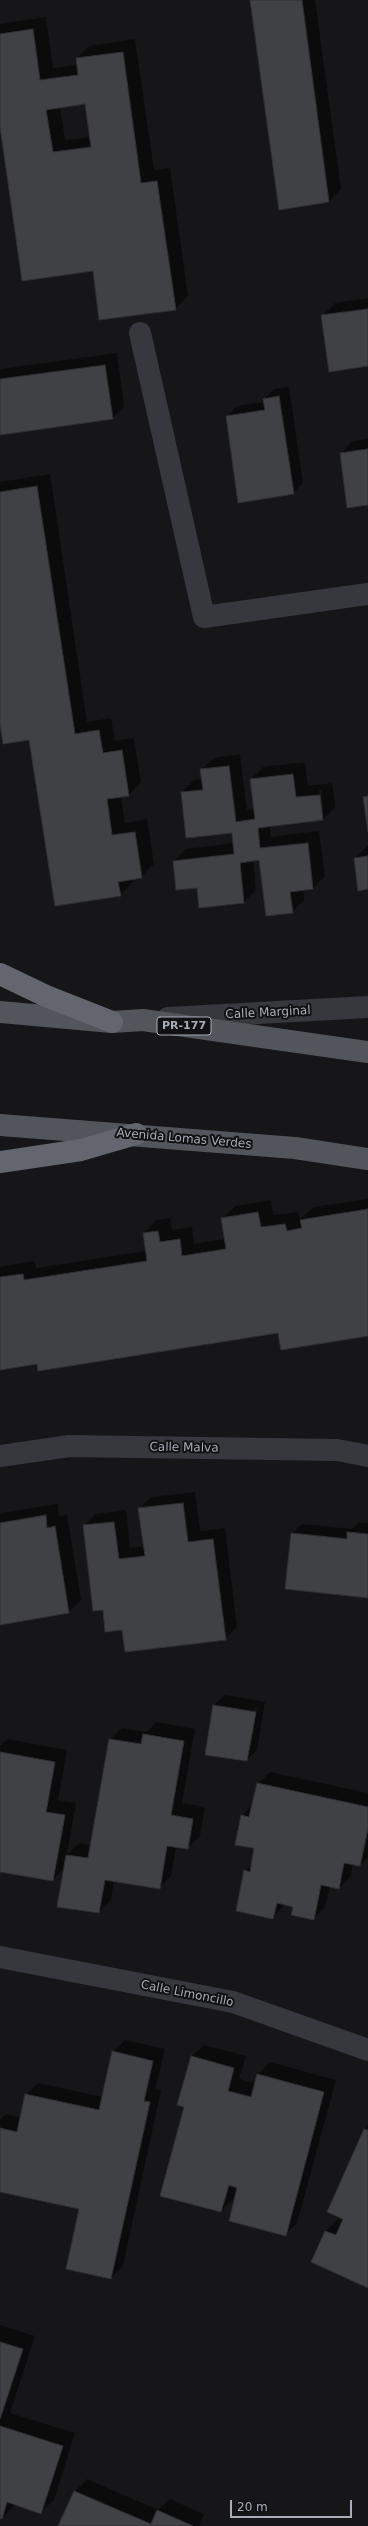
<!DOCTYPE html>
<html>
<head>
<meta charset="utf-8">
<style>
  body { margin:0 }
  #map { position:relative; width:368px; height:2526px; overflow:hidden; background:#161618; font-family:"DejaVu Sans",sans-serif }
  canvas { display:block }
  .scale { position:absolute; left:230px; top:2500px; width:122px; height:18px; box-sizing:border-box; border:2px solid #a8adb8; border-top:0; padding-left:5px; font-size:12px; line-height:14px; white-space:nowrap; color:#a8adb8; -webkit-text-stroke:3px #111113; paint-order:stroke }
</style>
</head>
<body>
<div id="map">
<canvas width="368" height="2526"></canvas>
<div class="scale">20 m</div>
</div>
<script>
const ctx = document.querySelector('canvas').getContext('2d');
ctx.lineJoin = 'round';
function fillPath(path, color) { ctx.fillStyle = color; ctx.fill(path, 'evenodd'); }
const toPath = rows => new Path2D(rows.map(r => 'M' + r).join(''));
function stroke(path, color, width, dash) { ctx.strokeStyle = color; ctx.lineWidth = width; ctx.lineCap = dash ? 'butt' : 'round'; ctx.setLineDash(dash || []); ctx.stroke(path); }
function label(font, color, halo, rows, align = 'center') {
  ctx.font = font + ' "DejaVu Sans",sans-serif'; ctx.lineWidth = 4; ctx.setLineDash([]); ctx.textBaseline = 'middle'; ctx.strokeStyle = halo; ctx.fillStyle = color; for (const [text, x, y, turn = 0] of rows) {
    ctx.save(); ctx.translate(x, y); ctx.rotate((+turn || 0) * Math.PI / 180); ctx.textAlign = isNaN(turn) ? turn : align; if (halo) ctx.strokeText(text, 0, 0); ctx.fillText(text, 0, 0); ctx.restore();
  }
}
const shadow = toPath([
  [251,0,315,0,341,189,329,202],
  [46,17,53,68,77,65,77,58,89,46,135,39,154,170,170,168,188,296,175,309,94,270,0,119,0,24],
  [86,103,91,137,65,140,60,107],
  [368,298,368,365,322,316,335,303],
  [117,353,124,406,112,419,0,434,0,369],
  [289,387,303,483,293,493,227,417,237,406,264,402,264,399,274,389],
  [368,439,368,504,341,453,353,441],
  [50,474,87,722,111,718,115,741,134,738,141,782,129,795,121,796,125,823,147,819,154,864,141,877,132,878,133,882,120,895,30,739,0,717,0,482],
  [240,754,247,810,254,809,251,779,263,767,305,762,308,786,332,783,335,807,323,819,270,825,271,837,319,831,325,876,313,888,303,890,304,900,292,912,260,859,253,860,256,890,244,902,200,907,198,887,174,861,186,849,234,843,233,832,182,792,194,780,203,779,201,770,214,758],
  [319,790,321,790,323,810,321,810],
  [367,846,368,846,368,888,355,859],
  [368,1199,368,1335,279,1332,0,1369,0,1267,35,1261,36,1268,146,1251,144,1233,156,1220,170,1218,172,1230,192,1227,194,1244,225,1239,222,1219,235,1206,271,1200,273,1215,298,1212,300,1219,314,1207],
  [195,1492,200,1531,225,1528,237,1627,225,1639,123,1629,103,1609,84,1526,96,1514,126,1510,130,1548,144,1546,139,1509,151,1497],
  [58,1504,59,1516,67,1515,81,1600,69,1612,0,1624,0,1513],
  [359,1522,368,1523,368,1597,292,1534,302,1524,352,1529],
  [225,1695,265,1702,257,1750,247,1760,214,1705],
  [255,1707,257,1707,250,1750,248,1750],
  [156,1722,195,1729,182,1803,205,1807,200,1836,187,1848,176,1846,171,1876,159,1888,114,1880,111,1900,99,1912,64,1868,53,1880,0,1871,0,1746,7,1739,67,1750,58,1800,76,1803,67,1855,79,1843,91,1845,110,1740,122,1728,147,1732],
  [270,1772,368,1793,368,1857,360,1865,353,1863,351,1876,339,1888,330,1886,325,1907,313,1919,295,1906,285,1904,273,1918,245,1871,252,1864,256,1847,242,1816,253,1804,258,1784],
  [125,2040,165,2049,155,2089,161,2090,123,2266,111,2278,80,2209,0,2191,0,2120,6,2114,21,2118,26,2095,38,2083,103,2097,113,2052],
  [204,2045,246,2056,239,2079,255,2083,258,2074,270,2062,336,2080,297,2223,285,2235,239,2187,237,2187,233,2199,221,2211,185,2106,191,2057],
  [368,2126,368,2287,312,2262,326,2231,338,2219,343,2221,365,2129],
  [0,2325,35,2336,10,2413,75,2433,54,2500,41,2512,15,2505,2,2518,0,2517],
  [87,2479,158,2510,170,2499,204,2514,199,2526,59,2526,75,2491]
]);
const building = toPath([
  [250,0,302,0,329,202,279,210,250,0],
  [33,29,40,80,78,75,76,58,123,52,141,183,157,181,176,310,99,320,93,271,22,281,0,127,0,34,33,29],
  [85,104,91,147,53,152,46,110,85,104],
  [368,309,368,366,329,372,321,315,368,309],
  [105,365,113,419,0,435,0,379,105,365],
  [279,396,294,494,238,503,226,416,265,410,263,399,279,396],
  [368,449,368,505,347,508,340,453,368,449],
  [37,486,75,734,99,730,103,753,122,750,129,796,107,799,112,835,135,832,142,878,118,882,121,896,55,906,29,740,3,744,0,724,0,492,37,486],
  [229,766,236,822,255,819,250,779,293,774,296,797,320,795,323,820,258,828,260,848,308,843,313,889,290,892,293,913,266,916,259,860,240,863,244,903,199,908,197,888,176,890,173,861,234,854,232,833,186,838,181,792,203,790,200,769,229,766],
  [368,796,368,832,363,797,368,796],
  [368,856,368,889,358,891,354,858,368,856],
  [368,1209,368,1336,281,1350,278,1333,38,1371,37,1364,0,1370,0,1277,23,1274,24,1280,147,1261,143,1233,158,1231,160,1242,180,1239,182,1256,226,1249,221,1218,258,1212,261,1227,285,1224,287,1231,302,1228,300,1220,368,1209],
  [183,1503,188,1542,213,1539,226,1640,125,1652,122,1630,105,1632,103,1610,93,1611,83,1525,114,1522,119,1559,145,1556,138,1508,183,1503],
  [46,1515,47,1528,55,1526,69,1613,0,1625,0,1523,46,1515],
  [347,1532,368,1534,368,1598,285,1589,291,1533,347,1539,347,1532],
  [213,1705,256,1712,247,1761,205,1755,213,1705],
  [143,1734,184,1741,171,1815,193,1819,188,1849,167,1846,160,1889,105,1880,99,1913,57,1907,66,1855,88,1858,109,1739,141,1744,143,1734],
  [0,1752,55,1762,46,1812,65,1815,53,1881,0,1872,0,1752],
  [257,1783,368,1807,368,1829,360,1866,344,1863,339,1889,321,1885,314,1920,291,1915,293,1907,277,1903,273,1919,236,1911,244,1870,250,1872,254,1848,235,1845,241,1815,249,1817,257,1783],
  [112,2051,153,2061,144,2101,150,2102,111,2279,66,2269,79,2209,0,2192,0,2128,17,2132,25,2094,99,2110,112,2051],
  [191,2056,234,2068,228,2091,251,2097,257,2074,324,2092,286,2236,229,2221,237,2188,229,2185,221,2212,160,2196,184,2107,177,2105,191,2056],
  [364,2129,368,2130,368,2288,311,2262,325,2231,336,2235,343,2219,327,2212,364,2129],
  [0,2342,23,2349,0,2419,0,2342],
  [0,2426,63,2446,41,2514,7,2502,2,2519,0,2518,0,2426],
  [74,2491,151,2524,157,2510,193,2526,58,2526,74,2491]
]);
const minor = toPath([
  [140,333,204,617,368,594],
  [168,1018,368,1007],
  [0,1456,69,1446,337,1450,368,1456],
  [0,1957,233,2002,368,2050]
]);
const primary = toPath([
  [0,1012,112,1022,143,1020,368,1052],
  [0,1125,295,1148,368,1159]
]);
const motorway = toPath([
  [0,974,46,996,112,1022],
  [0,1162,81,1150,136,1134]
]);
const shields = [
  [184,1026,54]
];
const shieldNames = [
  ["PR-177",184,1026]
];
const streetNames = [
  ["Calle Marginal",268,1013,-3],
  ["Avenida Lomas Verdes",184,1139,5],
  ["Calle Malva",184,1448,1],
  ["Calle Limoncillo",187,1994,11]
];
fillPath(shadow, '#0007');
fillPath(building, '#404145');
stroke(building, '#303034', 1);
stroke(minor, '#37383d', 22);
stroke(primary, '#53555c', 22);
stroke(motorway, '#63666e', 22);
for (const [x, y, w] of shields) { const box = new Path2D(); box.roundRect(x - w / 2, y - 9, w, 18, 3); ctx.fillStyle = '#111113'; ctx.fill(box); stroke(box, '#a8adb8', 1); }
label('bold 11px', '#a8adb8', null, shieldNames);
label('12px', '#a8adb8', '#111113', streetNames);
</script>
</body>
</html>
